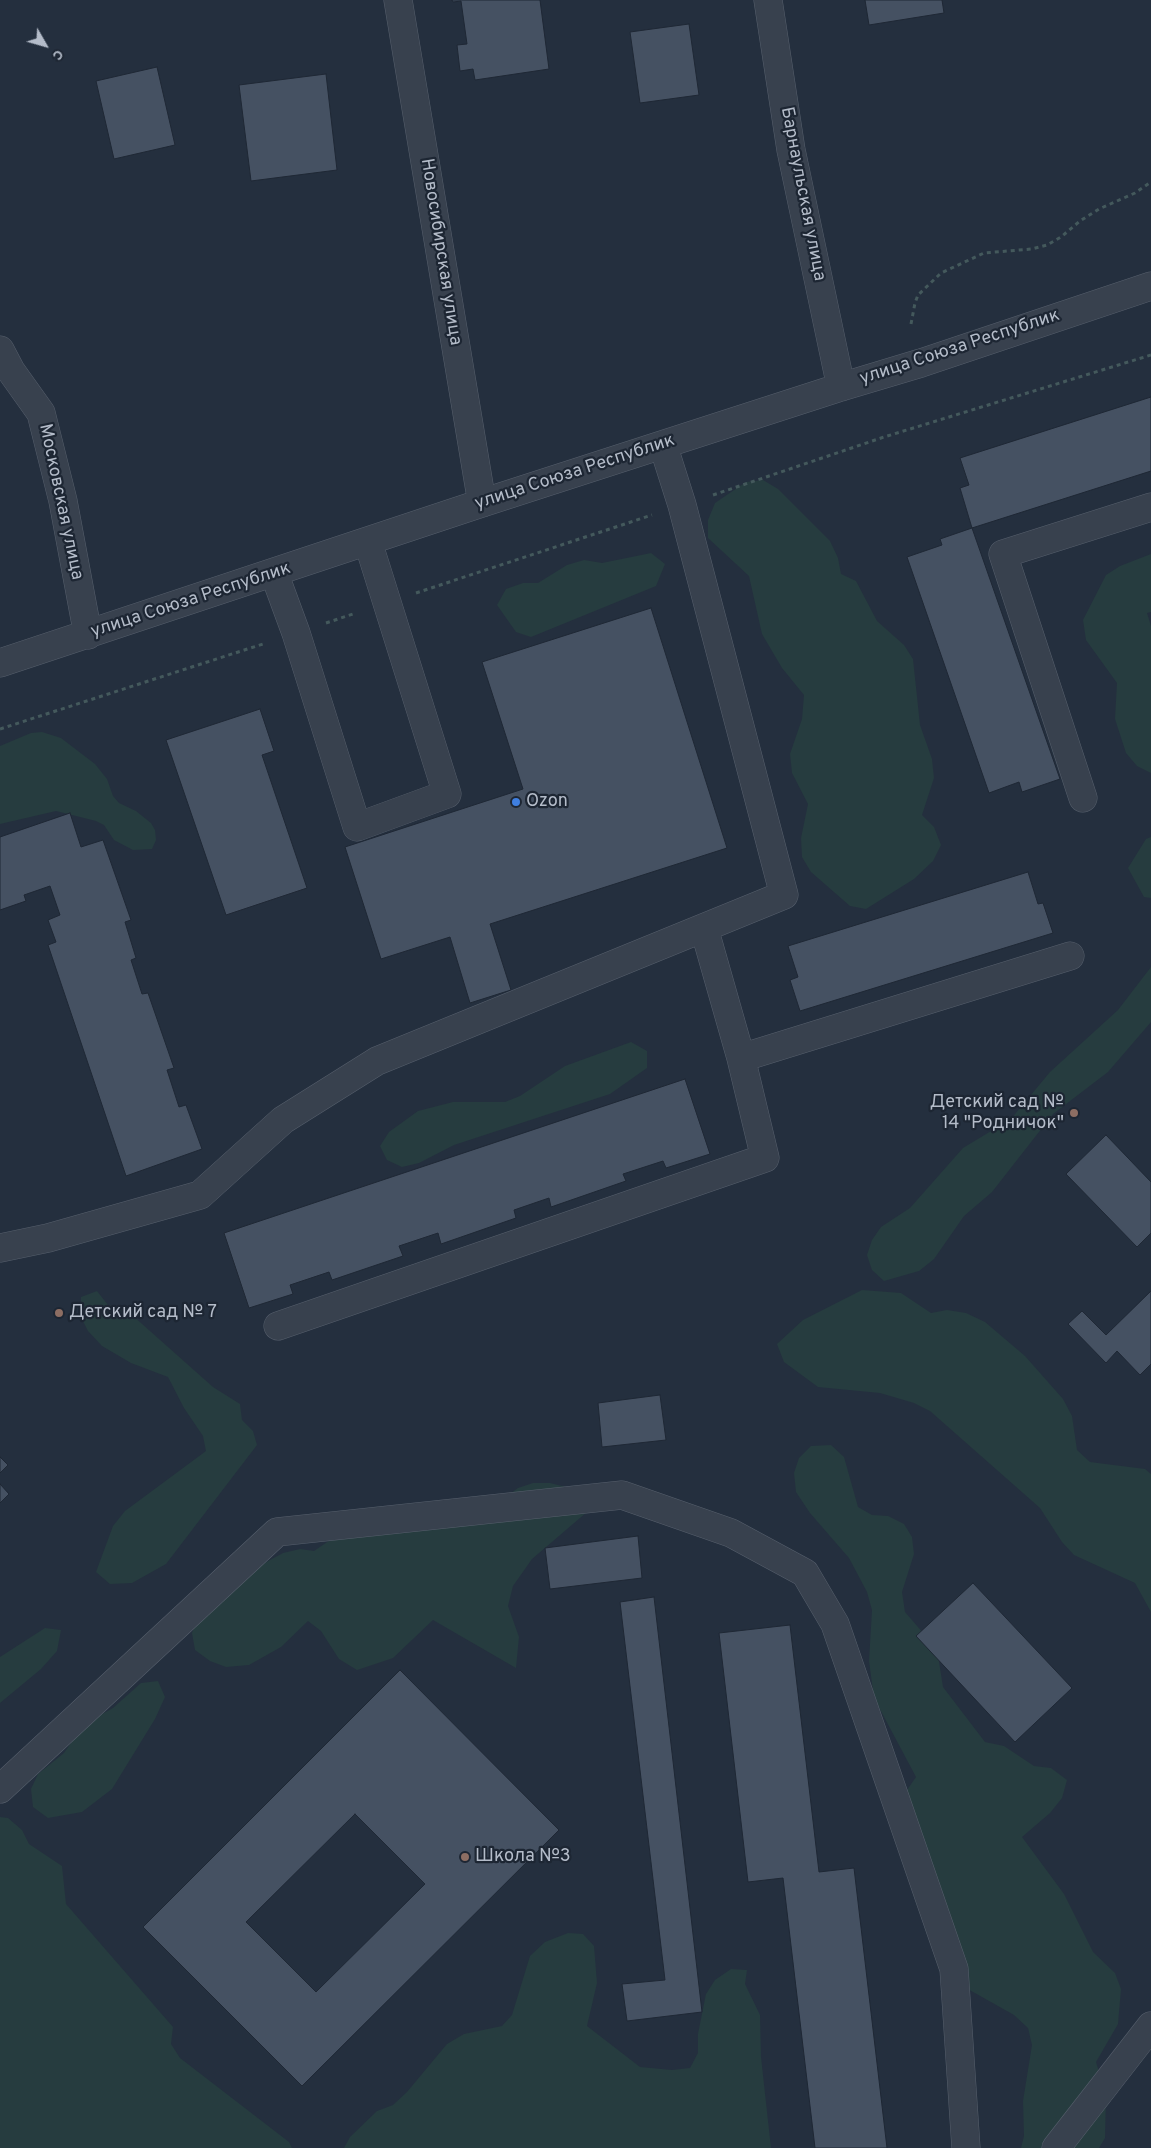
<!DOCTYPE html>
<html>
<head>
<meta charset="utf-8">
<style>
  body { margin:0 }
  #map { position:relative; width:1151px; height:2148px; overflow:hidden; background:#242f3e; font-family:Overpass,sans-serif }
  canvas { display:block }
  .north { position:absolute; left:20px; top:20px; width:50px; height:50px; -webkit-text-stroke:4px #1d2633; paint-order:stroke; rotate:128deg; font-size:14px; font-weight:700; line-height:20px; text-align:center; color:#b4bcc9 }
  .north::after { content:''; display:block; margin:auto; width:18px; height:22px; background:#b4bcc9; clip-path:polygon(50% 0,100% 100%,50% 72%,0 100%) }
</style>
</head>
<body>
<div id="map">
<canvas width="1151" height="2148"></canvas>
<div class="north">С</div>
</div>
<script>
const ctx = document.querySelector('canvas').getContext('2d');
ctx.lineJoin = 'round';
function fillPath(path, color) { ctx.fillStyle = color; ctx.fill(path, 'evenodd'); }
const toPath = rows => new Path2D(rows.map(r => 'M' + r).join(''));
function stroke(path, color, width, dash) { ctx.strokeStyle = color; ctx.lineWidth = width; ctx.lineCap = dash ? 'butt' : 'round'; ctx.setLineDash(dash || []); ctx.stroke(path); }
function label(font, color, halo, rows, align = 'center') {
  ctx.font = font + ' Overpass,sans-serif'; ctx.lineWidth = 4.5; ctx.setLineDash([]); ctx.textBaseline = 'middle'; ctx.strokeStyle = halo; ctx.fillStyle = color; for (const [text, x, y, turn = 0] of rows) {
    ctx.save(); ctx.translate(x, y); ctx.rotate((+turn || 0) * Math.PI / 180); ctx.textAlign = isNaN(turn) ? turn : align; if (halo) ctx.strokeText(text, 0, 0); ctx.fillText(text, 0, 0); ctx.restore();
  }
}
const green = toPath([
  [763,480,778,489,830,541,838,558,841,574,856,581,877,621,904,645,913,659,920,725,932,759,934,778,922,815,934,827,941,845,933,861,914,879,866,909,850,906,811,872,802,857,801,838,808,804,792,773,790,754,802,719,804,695,782,668,762,634,749,576,708,538,708,520,715,503,746,482],
  [651,553,665,564,656,586,531,637,516,632,497,605,506,589,523,583,538,583,567,565,584,560,602,563],
  [1151,554,1151,612,1147,613,1151,626,1151,773,1137,766,1126,753,1115,719,1117,683,1086,640,1083,620,1106,575,1120,566],
  [42,732,61,738,95,764,107,779,113,796,119,803,136,811,151,823,155,830,156,840,152,849,133,850,114,840,104,825,96,821,56,811,0,824,0,746,31,733],
  [1151,837,1151,898,1144,897,1128,868,1146,839],
  [1151,967,1151,1022,1108,1072,1053,1114,992,1192,964,1216,934,1259,919,1271,884,1281,872,1270,867,1255,872,1240,881,1227,910,1208,963,1148,1011,1119,1050,1072,1118,1010],
  [631,1042,647,1051,647,1068,610,1094,454,1145,419,1163,402,1167,387,1160,380,1146,389,1132,418,1111,453,1102,505,1102,520,1096,565,1066],
  [862,1290,901,1293,931,1313,947,1310,966,1313,985,1322,1025,1356,1063,1399,1072,1416,1077,1450,1090,1462,1145,1469,1151,1474,1151,1612,1135,1583,1074,1555,1062,1542,1040,1508,930,1411,914,1403,880,1393,818,1387,784,1362,777,1344,803,1320],
  [97,1291,108,1305,123,1307,213,1387,240,1404,242,1420,253,1431,257,1445,166,1564,132,1583,110,1584,96,1572,113,1526,125,1511,206,1451,203,1436,184,1408,168,1377,131,1363,102,1346,88,1331,81,1317,81,1297],
  [831,1445,844,1457,858,1507,872,1515,888,1516,904,1524,912,1537,914,1554,902,1592,905,1612,937,1649,943,1687,985,1742,1004,1746,1034,1766,1051,1768,1067,1780,1062,1798,1050,1813,1022,1837,1064,1894,1093,1952,1115,1973,1121,1989,1118,2024,1096,2062,1106,2095,1105,2138,1099,2148,1021,2148,1024,2136,1023,2101,1032,2045,1028,2028,1014,2015,966,1988,954,1969,950,1913,898,1803,916,1777,874,1698,869,1661,872,1610,867,1592,849,1558,810,1513,796,1492,794,1473,799,1458,811,1446],
  [533,1483,550,1483,566,1487,587,1512,532,1559,513,1586,508,1606,519,1637,516,1668,433,1620,393,1658,357,1670,339,1659,321,1631,308,1621,281,1647,249,1665,226,1667,210,1661,195,1650,192,1633,198,1618,222,1586,283,1553,300,1549,314,1551,339,1534,487,1511,518,1488],
  [45,1628,61,1630,57,1651,41,1669,0,1703,0,1657],
  [158,1681,165,1697,155,1719,112,1789,82,1812,48,1818,33,1807,31,1789,38,1774,64,1753,84,1724,113,1708,141,1683],
  [0,1817,8,1818,22,1830,29,1844,62,1866,66,1904,173,2027,171,2044,180,2058,289,2142,292,2148,0,2148],
  [568,1933,583,1934,594,1946,597,1983,587,2026,640,2067,672,2070,690,2068,698,2053,698,2034,706,1994,715,1980,731,1969,747,1970,745,1984,760,2015,761,2057,771,2148,344,2148,350,2137,377,2111,393,2105,407,2092,447,2044,464,2034,502,2026,512,2015,530,1956,545,1942]
]);
const building = toPath([
  [452,0,540,0,549,69,475,80,473,69,460,71,457,45,467,44,461,1,453,2,452,0],
  [865,0,942,0,944,13,869,25,865,0],
  [689,24,699,95,640,103,630,32,689,24],
  [157,67,175,145,114,159,96,81,157,67],
  [326,74,337,170,251,181,239,85,326,74],
  [1151,397,1151,471,972,528,960,488,969,485,960,458,1151,397],
  [972,528,1060,779,1022,792,1019,782,989,793,907,557,942,545,940,539,972,528],
  [651,608,727,848,490,924,511,990,470,1003,450,937,381,959,345,847,523,789,482,662,651,608],
  [260,709,274,751,262,755,307,888,226,915,166,740,260,709],
  [70,813,81,847,103,840,131,920,125,922,136,958,131,960,142,994,148,993,174,1068,167,1070,179,1107,186,1105,202,1149,126,1176,48,945,56,942,48,920,60,915,50,886,24,895,26,901,0,910,0,837,70,813],
  [1028,872,1038,904,1043,903,1053,933,800,1011,790,980,798,977,788,946,1028,872],
  [685,1079,710,1154,666,1168,663,1161,623,1174,626,1181,551,1207,549,1198,514,1210,516,1218,441,1244,438,1233,399,1246,403,1256,332,1280,329,1272,290,1285,293,1294,249,1308,224,1233,685,1079],
  [1106,1135,1151,1182,1151,1233,1137,1247,1066,1174,1106,1135],
  [1151,1291,1151,1364,1140,1375,1117,1351,1106,1363,1068,1324,1082,1311,1106,1335,1151,1291],
  [660,1395,666,1440,602,1447,598,1403,660,1395],
  [0,1457,8,1465,0,1473,0,1457],
  [0,1484,9,1494,0,1503,0,1484],
  [638,1536,642,1578,550,1589,545,1548,638,1536],
  [973,1583,1072,1688,1015,1742,916,1636,973,1583],
  [654,1597,702,2012,627,2021,622,1984,665,1980,620,1602,654,1597],
  [790,1625,819,1872,854,1868,887,2148,815,2148,783,1878,748,1882,719,1633,790,1625],
  [400,1670,559,1830,302,2086,143,1927,400,1670],
  [355,1814,425,1884,316,1992,246,1922,355,1814]
]);
const path = toPath([
  [911,324,915,303,918,295,941,273,984,253,1032,249,1047,245,1061,237,1080,221,1099,209,1135,193,1151,182],
  [713,495,884,437,1151,355],
  [416,593,652,515],
  [326,623,356,613],
  [0,729,266,643]
]);
const minor = toPath([
  [398,0,482,503],
  [768,0,791,150,841,387],
  [0,350,11,371,41,413,63,501,88,635],
  [274,573,296,633,357,827,447,794,368,542],
  [0,663,482,503,841,387,921,363,1151,286],
  [1083,798,1003,554,1151,507],
  [741,1058,1070,956],
  [0,1248,48,1238,200,1195,283,1120,377,1061,784,895,682,505,663,445],
  [278,1326,765,1158,741,1058,704,928],
  [0,1789,277,1532,622,1495,731,1533,805,1573,835,1624,954,1969,966,2148],
  [1056,2148,1151,2026]
]);
const markers = [
  [516,802,5,"#3f7fe0"],
  [1074,1113,5,"#8d6e63"],
  [59,1313,5,"#8d6e63"],
  [465,1857,5,"#8d6e63"]
];
const streetNames = [
  ["Барнаульская улица",802,194,79],
  ["Новосибирская улица",440,252,81],
  ["улица Союза Республик",960,348,-18],
  ["улица Союза Республик",575,473,-18],
  ["Московская улица",60,502,78],
  ["улица Союза Республик",191,601,-18]
];
const poiNames = [
  ["Ozon",526,802],
  ["Детский сад №",1064,1103,"right"],
  ["14 \"Родничок\"",1064,1124,"right"],
  ["Детский сад № 7",69,1313],
  ["Школа №3",475,1857]
];
fillPath(green, '#263c3f');
fillPath(building, '#455162');
stroke(building, '#1f2835', 1);
stroke(minor, '#565f6c', 29);
stroke(path, '#44595c', 3, [4, 4]);
stroke(minor, '#38414e', 28);
for (const [x, y, r, color] of markers) { const dot = new Path2D(); dot.arc(x, y, r, 0, 2 * Math.PI); ctx.fillStyle = color; ctx.fill(dot); stroke(dot, '#1d2633', 2); }
label('18px', '#b4bcc9', '#1d2633', streetNames);
label('18px', '#b4bcc9', '#1d2633', poiNames, 'left');
</script>
</body>
</html>
